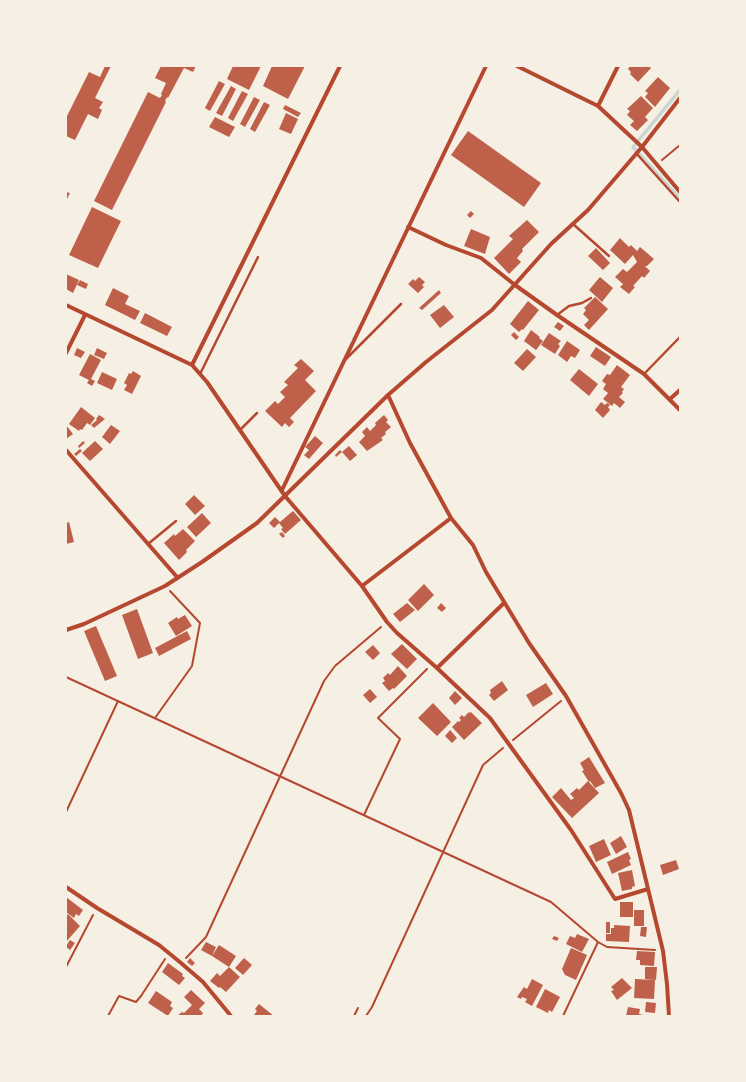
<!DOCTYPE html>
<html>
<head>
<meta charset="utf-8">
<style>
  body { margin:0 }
  #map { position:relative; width:746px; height:1082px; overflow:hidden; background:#f6efe4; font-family:"Space Grotesk",sans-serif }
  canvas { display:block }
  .frame { position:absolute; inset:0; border:67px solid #f6efe4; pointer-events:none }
</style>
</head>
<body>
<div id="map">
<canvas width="746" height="1082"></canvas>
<div class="frame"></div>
</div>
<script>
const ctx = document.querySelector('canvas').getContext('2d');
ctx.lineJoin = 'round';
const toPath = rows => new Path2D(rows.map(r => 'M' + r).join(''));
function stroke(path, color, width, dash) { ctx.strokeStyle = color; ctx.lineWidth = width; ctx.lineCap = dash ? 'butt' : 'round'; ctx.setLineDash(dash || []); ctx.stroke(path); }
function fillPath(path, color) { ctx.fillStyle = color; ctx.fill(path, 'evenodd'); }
const stream = toPath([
  [680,90,633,147,680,199]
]);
const building = toPath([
  [105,66,111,66,95,98,103,102,99,108,102,110,98,119,88,114,75,140,66,136,66,118,89,72,100,77],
  [161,66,196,66,193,72,184,68,168,98,167,97,165,101,166,102,112,210,94,201,148,92,160,98,162,95,161,94,166,83,155,78],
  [233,66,261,66,249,90,227,79],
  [272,66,305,66,288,99,263,86],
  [630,66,649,66,651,68,638,82,630,74,631,72,628,69],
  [658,77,670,88,655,107,645,97,648,93,645,91],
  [219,81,225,84,210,111,205,108],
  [231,86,236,89,222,116,216,113],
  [242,91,248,94,233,121,228,118],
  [641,96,653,108,645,117,648,120,637,131,630,125,634,121,627,115,630,111,627,109],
  [254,97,260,100,245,127,240,124],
  [264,102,270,105,255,132,250,129],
  [285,105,301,113,298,117,283,109],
  [286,113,298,119,291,134,279,129],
  [215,117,235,127,229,137,209,127],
  [468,131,541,183,524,207,451,155],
  [66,192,70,193,66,201],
  [92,207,121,221,98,268,69,255],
  [471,211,474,214,470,218,467,215],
  [527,220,539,232,522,249,523,251,517,258,521,262,509,274,494,258,513,239,509,236],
  [471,229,490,237,485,254,464,246],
  [620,238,629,247,631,245,637,251,640,247,654,259,647,266,645,266,650,271,644,278,642,276,633,286,635,287,629,294,620,287,623,284,615,277,623,269,627,272,637,262,633,255,625,264,610,250],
  [596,248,610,263,603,270,588,256],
  [66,274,79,280,73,293,66,289],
  [419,277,425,282,422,285,424,287,418,293,408,284,413,279,415,281],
  [600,277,613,288,602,302,589,290],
  [80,280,88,284,86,289,77,285],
  [113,288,129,296,125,304,140,311,135,320,105,305],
  [439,290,441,293,422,310,419,308],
  [595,297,608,309,589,330,584,325,589,320,583,314,586,310,584,308],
  [528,301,539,310,523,330,522,329,519,332,510,324],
  [444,305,454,317,440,328,430,315],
  [145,313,172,327,167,336,140,323],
  [558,322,564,326,560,331,554,327],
  [531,330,540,337,539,338,543,341,536,350,524,341],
  [514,332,519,337,516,340,511,335],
  [549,333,561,341,558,344,560,346,555,354,541,345],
  [567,341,580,350,575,358,571,356,567,362,558,355],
  [596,347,611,357,605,366,590,356],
  [77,348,85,352,81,358,74,355],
  [97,348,107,353,104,359,94,355],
  [527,349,536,357,523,371,514,363],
  [90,354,101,360,91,379,95,381,92,386,87,383,89,380,79,375],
  [301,359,314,371,305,380,316,391,290,418,294,422,289,427,285,423,282,427,265,411,275,401,278,404,285,397,280,392,288,385,284,382,298,368,294,365],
  [617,365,630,375,621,387,624,389,622,392,623,393,619,397,625,402,620,408,614,403,612,406,603,399,608,393,603,389,606,384,602,381,607,374,610,375],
  [579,369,598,384,589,396,570,380],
  [133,371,141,376,132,394,124,390,127,385,124,383,129,373,131,374],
  [102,372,117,379,112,390,97,383],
  [601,402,605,405,607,403,610,405,608,407,610,410,603,418,595,410],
  [81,407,95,418,90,425,87,423,82,430,80,429,79,431,69,424],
  [99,415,105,419,94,428,91,425,97,420,96,419],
  [384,415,388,420,386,422,391,427,385,432,386,434,381,438,383,440,367,451,359,442,365,436,362,432,367,427,370,431,376,425,375,423],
  [66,425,73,434,66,439],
  [111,425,120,431,110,444,102,437],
  [315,436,323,443,309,459,304,455,309,450,305,447],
  [83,441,85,443,79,448,78,446],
  [95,441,103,449,90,461,82,453],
  [349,446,357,455,350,461,342,452],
  [80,449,82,451,76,456,74,454],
  [340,450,342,452,336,457,335,455],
  [194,495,205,506,195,515,185,504],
  [293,511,301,520,285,534,281,529,283,528,279,523,274,528,269,523,275,517,280,522],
  [202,513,211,523,196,537,187,527],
  [69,522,74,542,66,544,66,523],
  [183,529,195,541,186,550,187,552,179,560,164,543,174,534,175,536],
  [282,532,285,536,283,538,279,534],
  [424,584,434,595,418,611,408,600],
  [407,603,415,610,400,622,393,614],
  [441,603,446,608,442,612,437,608],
  [137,609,153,653,138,659,122,615],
  [185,615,192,626,176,636,168,623,177,617,178,619],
  [96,626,117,676,105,681,84,631],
  [187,631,191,639,159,656,155,648],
  [402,644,417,659,407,669,391,654],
  [373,645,380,653,373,660,365,652],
  [398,666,407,676,394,689,393,688,389,691,382,683,385,681,383,678,388,673,390,675],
  [502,681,508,690,494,701,489,695,491,693,490,690],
  [546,683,553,694,533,707,526,695],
  [370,689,377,697,370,703,363,695],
  [455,691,462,698,455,705,449,698],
  [433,703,451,722,437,736,418,718],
  [469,712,470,713,471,712,482,723,464,740,452,727,458,721,459,722,461,720,459,718,462,715,464,717],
  [450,730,457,738,452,743,445,736],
  [589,757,605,783,595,788,590,781,589,782,582,771,584,770,580,763],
  [588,781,599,793,572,818,552,797,561,788,571,800,574,798,570,794,577,788,579,790],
  [621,836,627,847,616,854,610,843],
  [604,839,611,855,596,862,589,846],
  [628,852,631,859,629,860,631,865,612,874,607,862],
  [676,860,679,869,663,875,660,865],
  [632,870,635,886,632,887,632,889,622,891,618,873],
  [66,897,83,910,79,916,76,914,74,918,66,912],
  [620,902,633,902,633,917,620,917],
  [634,910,644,910,644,926,634,926],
  [68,914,80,926,66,942,66,917],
  [606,922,610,922,610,933,606,933],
  [614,925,630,926,629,942,606,941,606,934,611,934,611,928,614,928],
  [641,927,647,927,646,937,640,936],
  [577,934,589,939,582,952,566,944,570,936,575,938],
  [554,936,559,938,557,941,552,939],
  [70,940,75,943,70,950,66,947,66,946],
  [206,942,216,947,212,956,201,950],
  [219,945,236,956,229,967,212,956],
  [571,948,587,955,576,980,565,975,562,969],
  [637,951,655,952,654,966,640,965,640,960,636,960],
  [190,958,195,963,192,966,187,962],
  [244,958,252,965,243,975,235,968],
  [168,963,183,974,182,976,185,978,179,985,162,972],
  [229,967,240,977,226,992,220,987,219,988,210,981,217,973,220,976],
  [645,967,657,967,656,980,645,979],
  [622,978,632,988,617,1000,611,991,614,990,611,987],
  [532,979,543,985,532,1006,525,1002,527,999,522,997,521,999,517,997,524,987,527,989],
  [635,979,655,980,654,999,634,998],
  [545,989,560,997,552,1012,549,1010,548,1013,536,1007],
  [191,990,205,1003,199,1009,203,1013,201,1016,177,1016,182,1012,184,1013,192,1005,184,997],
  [156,991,172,1002,170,1006,173,1008,168,1016,148,1003],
  [646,1002,656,1003,655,1013,645,1012],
  [259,1004,274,1016,256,1016,254,1015,257,1011,255,1009],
  [628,1007,640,1009,639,1014,643,1015,643,1016,626,1016]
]);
const path = toPath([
  [662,160,680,145],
  [66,677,551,902,598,942,563,1016],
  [155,718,192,666,200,623,170,591],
  [513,740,561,701],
  [66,812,118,701],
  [364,815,400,739,378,718,427,669],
  [598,942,607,947,655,950],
  [186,958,206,937,324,681,335,666,381,627],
  [66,967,93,915],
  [108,1016,119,996,136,1002,141,996,165,959],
  [354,1016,358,1008],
  [366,1016,372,1007,483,765,503,748]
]);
const service = toPath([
  [636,153,680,202],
  [573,224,609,256],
  [557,315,569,306,582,303,591,298],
  [346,359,401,304],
  [200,374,258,257],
  [644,374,680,337],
  [241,429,257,413],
  [148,544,176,521]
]);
const minor = toPath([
  [517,66,598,106,642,147,680,192],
  [598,106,618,66],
  [408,227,446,245,481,258,515,285,557,315,644,374,680,410],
  [66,305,192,365,340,66],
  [66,353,85,315],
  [192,365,207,382,285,496,362,586,387,622,397,633,437,668,490,718,571,830,615,899,648,889],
  [388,395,410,443,451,518,473,545,486,572,529,643,566,696,621,793,629,810,663,951,667,984,669,1016],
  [670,399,680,390],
  [66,450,177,577],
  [282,490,486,66],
  [362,586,451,518],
  [66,630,84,624,165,586,202,562,257,523,388,395,426,362,492,310,551,244,588,210,642,147,680,98],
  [437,668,504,603],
  [66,887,97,908,159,945,181,963,203,982,231,1016]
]);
stroke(stream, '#c9d6d2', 3.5);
fillPath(building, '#bf614a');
stroke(path, '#b5482f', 2);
stroke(service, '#b5482f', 2.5);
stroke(minor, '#b5482f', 4);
</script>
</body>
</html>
